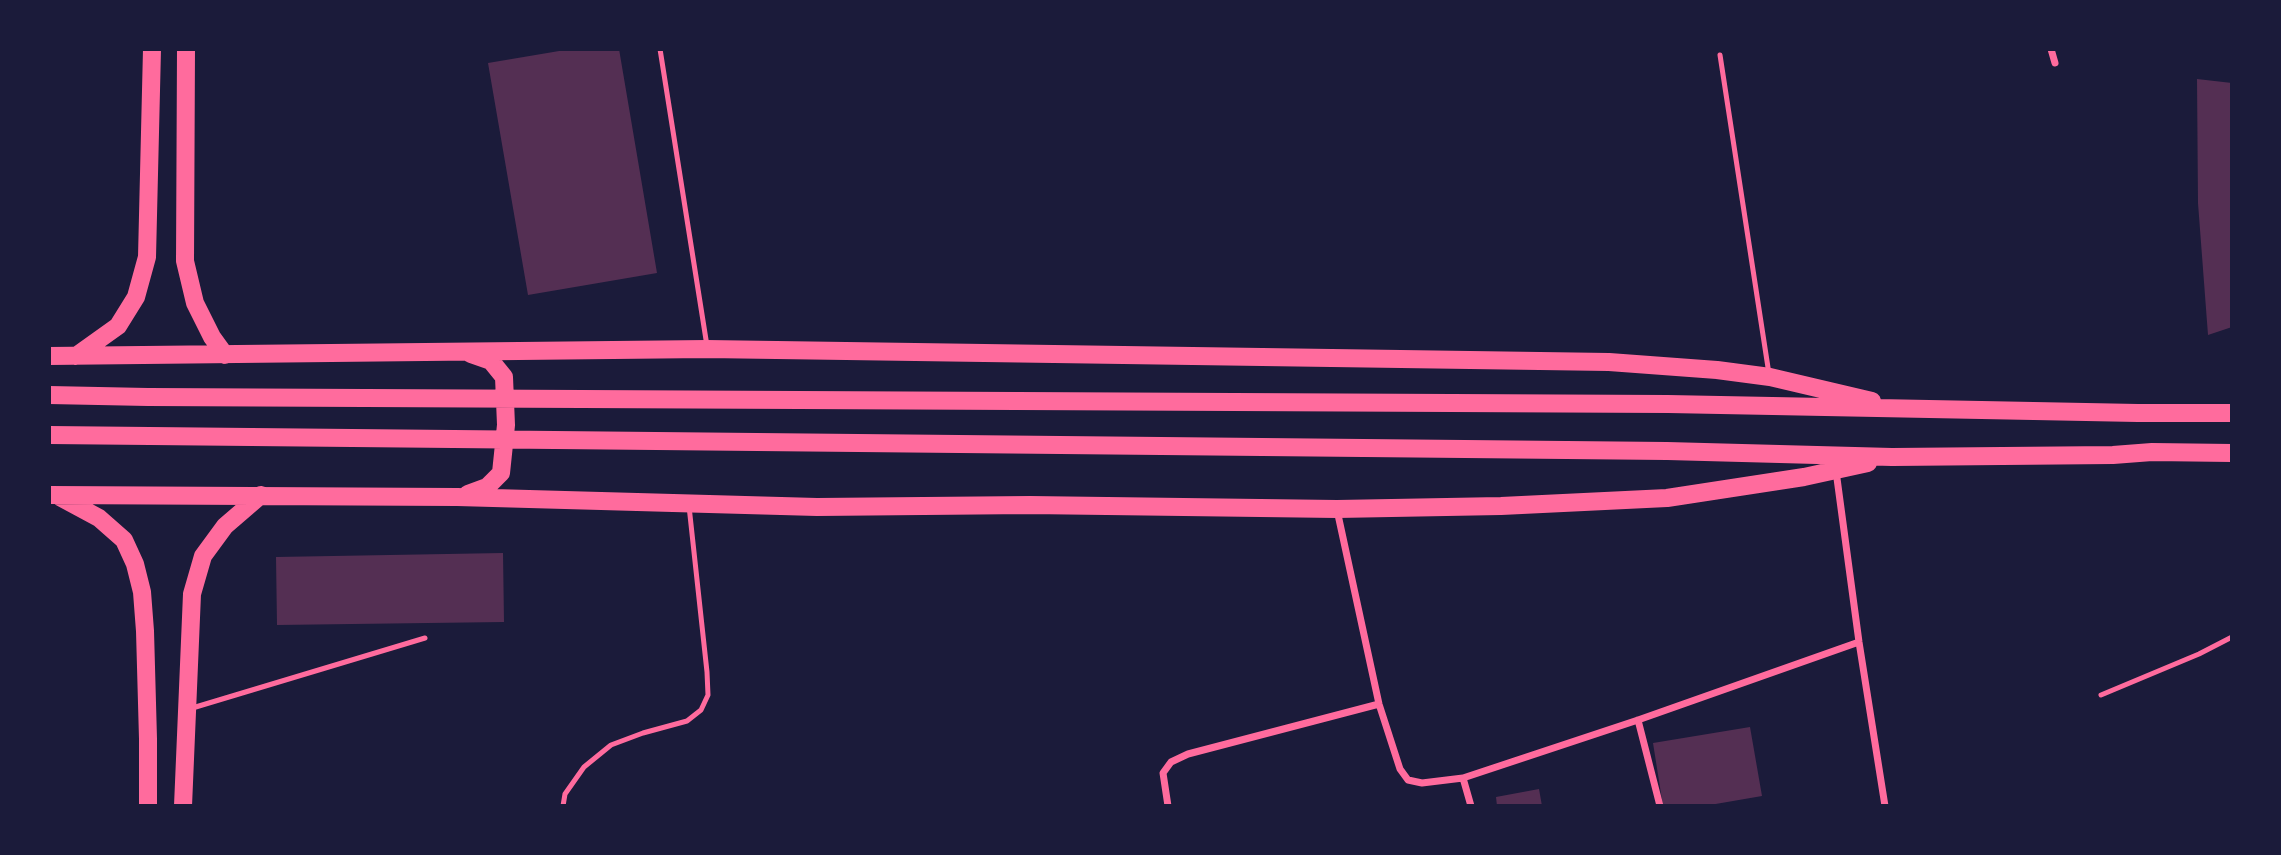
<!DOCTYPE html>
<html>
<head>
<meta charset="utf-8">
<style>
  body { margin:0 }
  #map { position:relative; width:2281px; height:855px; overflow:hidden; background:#1b1b3a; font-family:Figtree,sans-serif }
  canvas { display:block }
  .frame { position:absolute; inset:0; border:51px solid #1b1b3a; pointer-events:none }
</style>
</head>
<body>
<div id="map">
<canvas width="2281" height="855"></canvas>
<div class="frame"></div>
</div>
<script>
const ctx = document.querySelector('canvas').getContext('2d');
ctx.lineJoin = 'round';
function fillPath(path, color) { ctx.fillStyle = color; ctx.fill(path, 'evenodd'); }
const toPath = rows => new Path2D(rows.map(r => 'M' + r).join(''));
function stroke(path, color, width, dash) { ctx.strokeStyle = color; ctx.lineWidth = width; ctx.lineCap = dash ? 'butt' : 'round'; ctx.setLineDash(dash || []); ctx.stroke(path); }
const building = toPath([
  [571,49,619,49,657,273,528,295,488,63],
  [2197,79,2232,83,2232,327,2208,335,2198,203],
  [503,553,504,622,277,625,276,557],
  [1750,727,1762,796,1704,806,1663,806,1653,743],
  [1539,789,1542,806,1497,806,1496,797]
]);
const service = toPath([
  [660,49,707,346],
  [1720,55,1769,374],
  [2101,695,2199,654,2232,637],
  [189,709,425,638],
  [563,806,565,794,584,767,611,745,643,733,687,721,701,710,708,695,707,672,689,506]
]);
const minor = toPath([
  [2051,49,2055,63],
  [1836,471,1859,642,1885,806],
  [1337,510,1379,704,1400,769,1408,780,1422,783,1463,778,1471,806],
  [1638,720,1660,806],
  [1463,778,1638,720,1859,642],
  [1168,806,1163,773,1171,762,1188,754,1379,704]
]);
const primary = toPath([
  [186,49,185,261,195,303,212,337,225,355],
  [49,356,707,349,1609,362,1717,370,1770,377,1872,401],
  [76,356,118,326,136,297,147,257,152,49],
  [49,395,148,397,1668,404,2138,413,2232,413],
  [49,435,1667,451,1892,457,2113,455,2152,452,2232,453],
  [468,494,487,487,501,473,506,425,504,377,491,361,471,354],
  [49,495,457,497,817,507,1030,505,1337,509,1501,506,1667,498,1804,477,1868,463],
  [60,497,99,518,124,540,135,564,142,592,145,631,148,739,148,806],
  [183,806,192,594,203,556,225,526,261,495]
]);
fillPath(building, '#542f53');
stroke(service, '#ff6b9d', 5);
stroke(minor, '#ff6b9d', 7);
stroke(primary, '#ff6b9d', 18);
</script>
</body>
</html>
